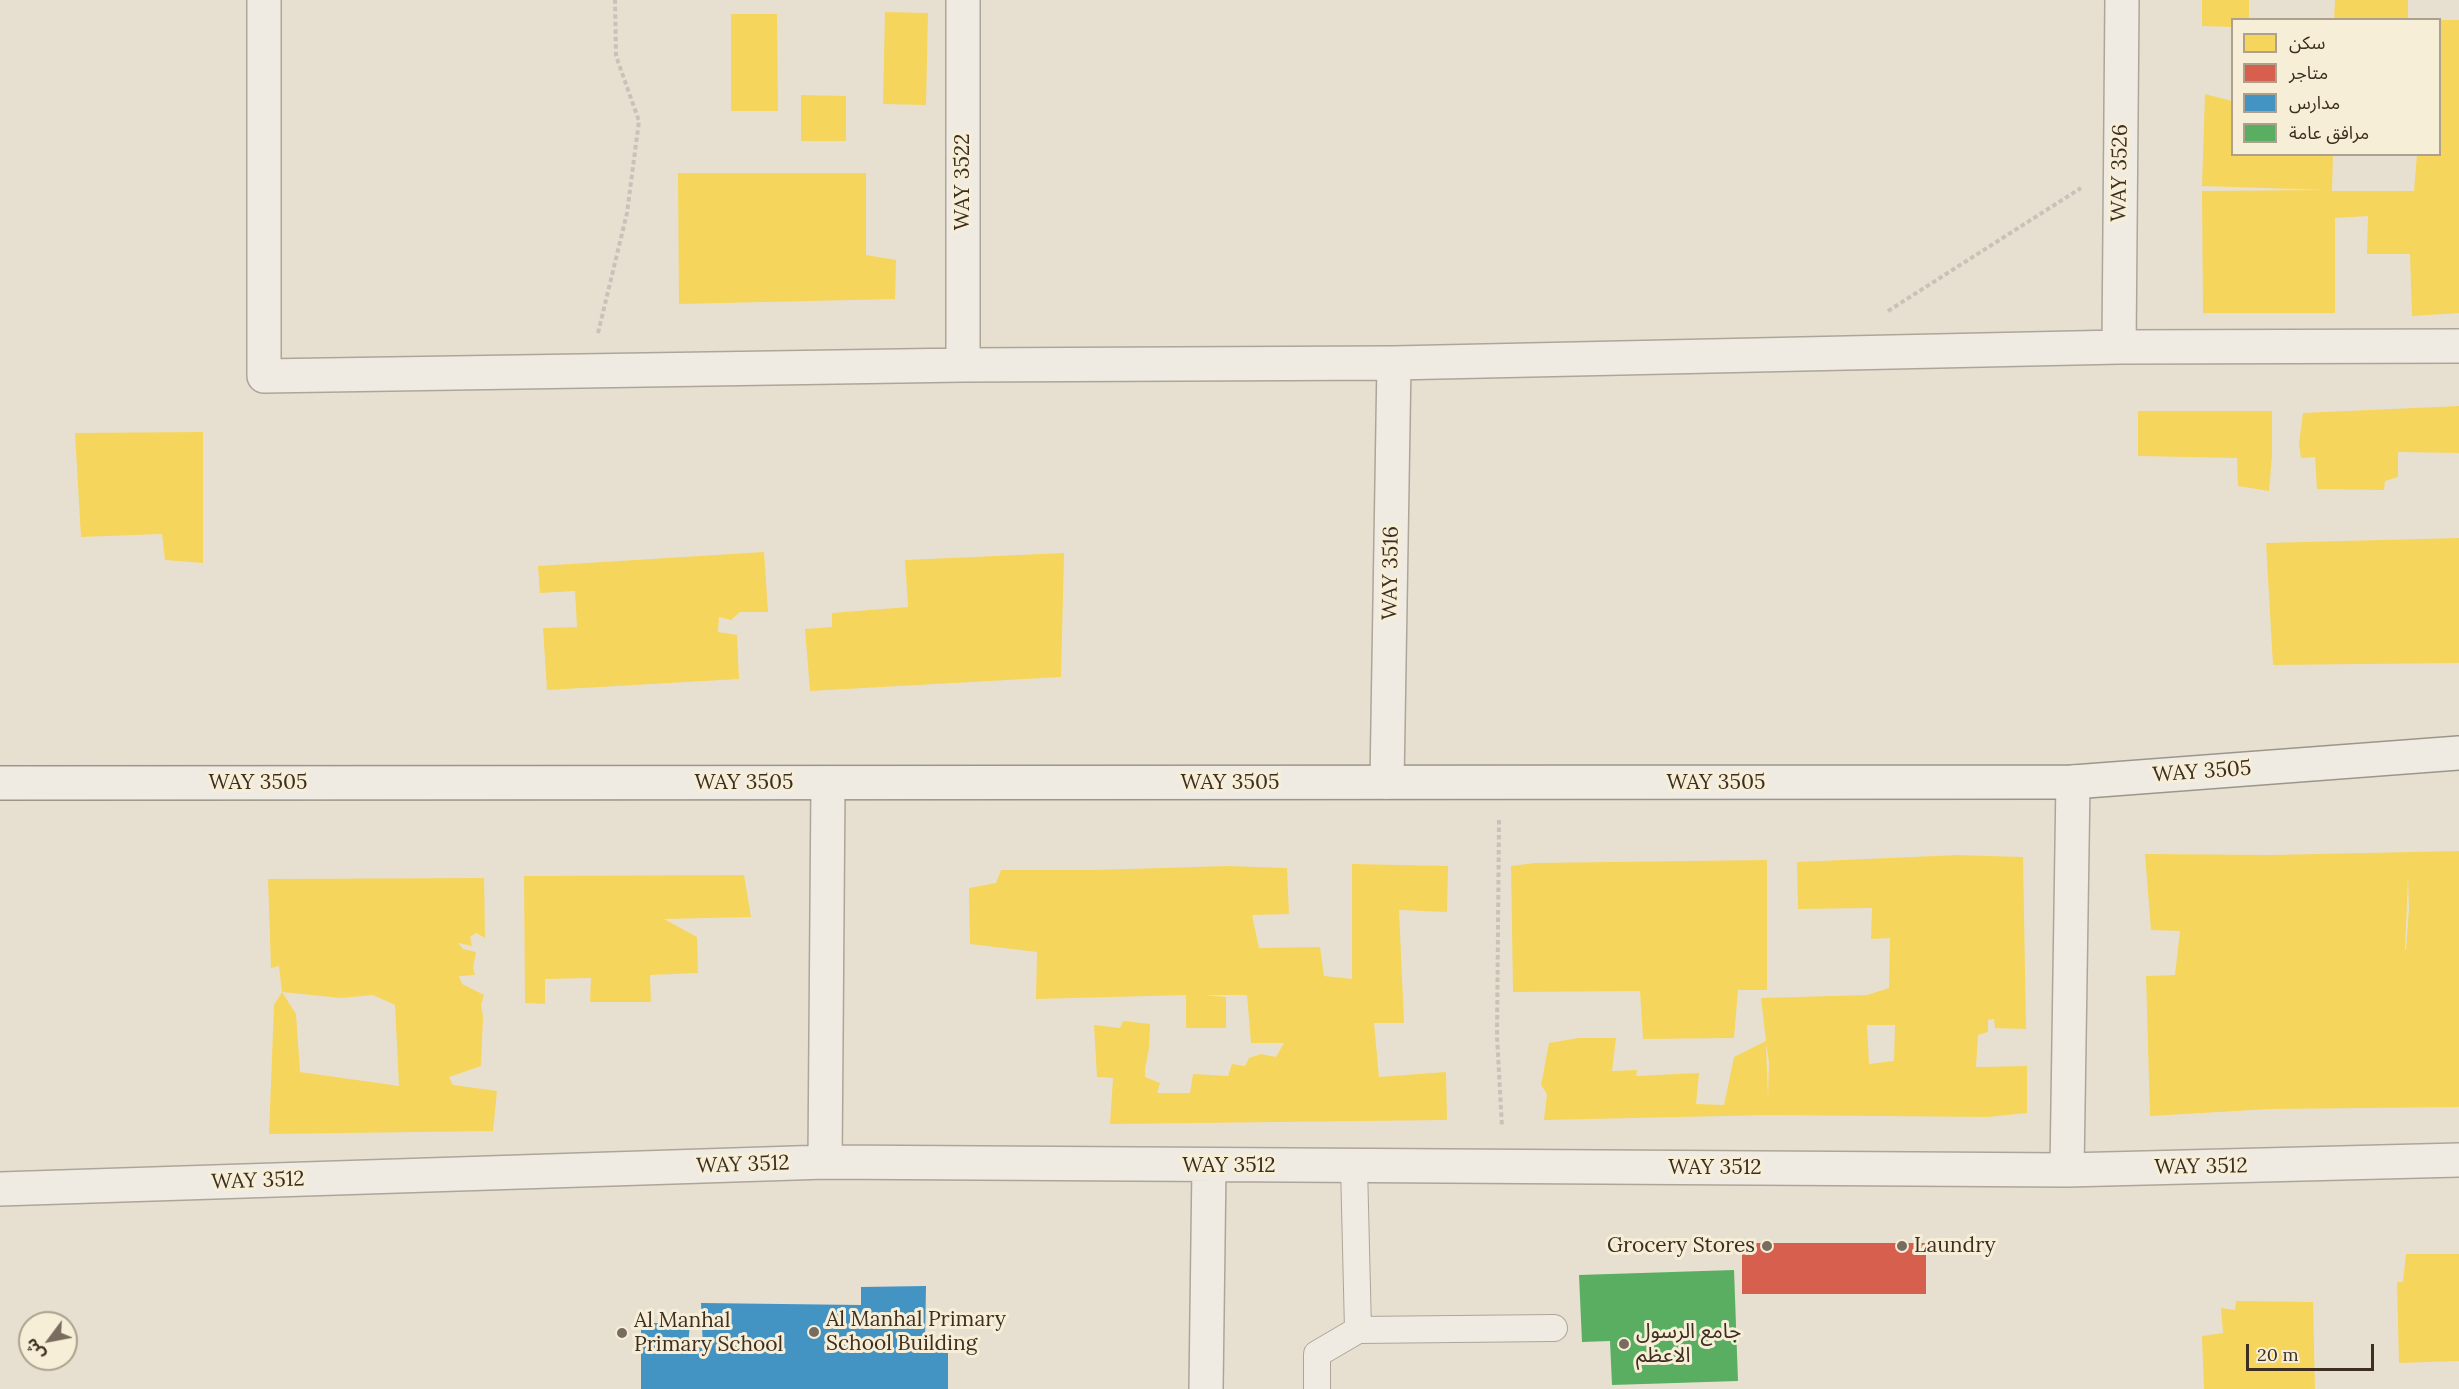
<!DOCTYPE html>
<html>
<head>
<meta charset="utf-8">
<style>
  body { margin:0 }
  #map { position:relative; width:2459px; height:1389px; overflow:hidden; background:#e7e0d1; font-family:Lora,"Noto Sans Arabic",serif }
  canvas { display:block }
  .legend { position:absolute; left:2231px; top:18px; width:210px; height:138px; box-sizing:border-box; background:#f7eed8; border:2px solid #ada18e; margin:0; padding:8px 10px; list-style:none; font-size:18px; color:#3d2e20 }
  .legend li { display:flex; align-items:center; gap:12px; height:30px }
  .legend b { width:30px; border:2px solid #ada18e }
  .north { position:absolute; left:18px; top:1311px; width:60px; height:60px; box-sizing:border-box; background:#f7eed8; border:2px solid #ada18e; border-radius:50%; rotate:238deg; font-size:16px; font-weight:700; line-height:24px; text-align:center; color:#3d2e20 }
  .north::after { content:''; display:block; margin:auto; width:21px; height:27px; background:#786c5e; clip-path:polygon(50% 0,100% 100%,50% 72%,0 100%) }
  .scale { position:absolute; left:2246px; top:1344px; width:128px; height:27px; box-sizing:border-box; border:3px solid #3d2e20; border-top:0; padding-left:8px; font-size:18px; line-height:21px; white-space:nowrap; color:#3d2e20; -webkit-text-stroke:4px #f7eed8; paint-order:stroke }
</style>
</head>
<body>
<div id="map">
<canvas width="2459" height="1389"></canvas>
<ul class="legend">
<li><b style="height:16px;background:#f6d55c"></b>سكن</li>
<li><b style="height:16px;background:#d6604d"></b>متاجر</li>
<li><b style="height:16px;background:#4393c3"></b>مدارس</li>
<li><b style="height:16px;background:#5aae61"></b>مرافق عامة</li>
</ul>
<div class="north">ش</div>
<div class="scale">20 m</div>
</div>
<script>
const ctx = document.querySelector('canvas').getContext('2d');
ctx.lineJoin = 'round';
function fillPath(path, color) { ctx.fillStyle = color; ctx.fill(path, 'evenodd'); }
const toPath = rows => new Path2D(rows.map(r => 'M' + r).join(''));
function stroke(path, color, width, dash) { ctx.strokeStyle = color; ctx.lineWidth = width; ctx.lineCap = dash ? 'butt' : 'round'; ctx.setLineDash(dash || []); ctx.stroke(path); }
function label(font, color, halo, rows, align = 'center') {
  ctx.font = font + ' Lora,"Noto Sans Arabic",serif'; ctx.lineWidth = 6; ctx.setLineDash([]); ctx.textBaseline = 'middle'; ctx.strokeStyle = halo; ctx.fillStyle = color; for (const [text, x, y, turn = 0] of rows) {
    ctx.save(); ctx.translate(x, y); ctx.rotate((+turn || 0) * Math.PI / 180); ctx.textAlign = isNaN(turn) ? turn : align; if (halo) ctx.strokeText(text, 0, 0); ctx.fillText(text, 0, 0); ctx.restore();
  }
}
const homes = toPath([
  [2202,0,2249,0,2249,20,2232,20,2232,27,2202,26],
  [2335,0,2408,0,2408,20,2334,20],
  [885,12,928,13,926,105,883,104],
  [731,14,777,14,778,111,731,111],
  [2440,20,2459,20,2459,313,2412,316,2410,254,2367,254,2368,216,2335,218,2335,313,2203,313,2202,191,2327,190,2202,186,2205,94,2232,101,2232,154,2333,154,2332,191,2414,191,2417,154,2440,154],
  [801,95,846,96,846,141,801,141],
  [678,173,866,173,866,255,896,260,895,299,679,304],
  [2459,406,2459,453,2398,452,2398,477,2385,481,2384,490,2317,489,2315,457,2301,458,2299,443,2303,413],
  [2138,411,2272,411,2272,456,2269,491,2238,486,2237,458,2138,456],
  [203,432,203,563,165,560,162,534,81,537,75,433],
  [2459,538,2459,663,2273,665,2266,543],
  [764,552,768,612,740,612,731,620,719,617,718,632,737,635,739,679,547,690,543,628,577,627,575,591,540,593,538,566],
  [1064,553,1061,677,810,691,805,629,832,627,832,613,908,607,905,560],
  [2459,851,2459,1107,2270,1109,2150,1116,2146,976,2175,975,2180,931,2151,930,2145,854,2270,855],
  [2408,877,2409,908,2406,950,2405,950],
  [1958,855,2023,857,2026,1029,1995,1028,1994,1019,1988,1020,1988,1032,1978,1035,1976,1067,2027,1066,2027,1113,1988,1117,1768,1115,1544,1120,1547,1094,1541,1085,1549,1043,1578,1038,1616,1038,1612,1071,1637,1070,1636,1076,1699,1073,1696,1104,1724,1105,1734,1057,1766,1041,1761,998,1867,995,1889,988,1890,938,1871,939,1872,908,1798,909,1797,862],
  [1867,1025,1895,1025,1894,1061,1869,1064],
  [1766,1043,1769,1062,1768,1100],
  [1767,860,1767,990,1738,990,1734,1038,1643,1039,1640,991,1513,992,1511,866,1535,863],
  [1352,864,1448,866,1447,912,1399,910,1404,1023,1374,1023,1379,1077,1446,1072,1447,1120,1110,1124,1113,1078,1097,1077,1094,1025,1120,1028,1123,1021,1150,1024,1149,1048,1145,1069,1145,1077,1160,1083,1157,1093,1190,1093,1193,1074,1228,1076,1232,1064,1245,1066,1249,1058,1261,1054,1276,1057,1284,1043,1251,1043,1247,995,1204,995,1226,997,1226,1028,1186,1028,1186,995,1036,999,1037,952,970,944,969,888,996,883,1001,870,1094,870,1228,866,1287,868,1289,914,1252,915,1259,948,1320,947,1324,976,1352,979],
  [744,875,751,917,664,919,697,937,698,973,650,975,651,1002,590,1002,591,978,545,979,545,1004,525,1003,524,876],
  [484,878,485,938,476,933,470,937,472,946,458,943,463,949,476,952,473,968,475,975,459,976,462,984,484,995,481,1005,483,1016,481,1066,449,1077,453,1085,497,1091,493,1131,269,1134,274,1005,282,992,296,1014,300,1072,399,1086,395,1005,373,995,341,998,282,992,279,966,271,968,268,879],
  [2406,1254,2459,1254,2459,1361,2399,1363,2397,1282,2403,1282],
  [2236,1301,2313,1302,2315,1389,2204,1389,2202,1336,2223,1333,2221,1308,2235,1310]
]);
const shops = toPath([
  [1742,1243,1926,1243,1926,1294,1742,1294]
]);
const schools = toPath([
  [926,1286,925,1342,948,1340,948,1389,641,1389,641,1323,690,1323,688,1346,703,1348,701,1303,861,1305,861,1287]
]);
const public = toPath([
  [1734,1270,1738,1381,1612,1385,1610,1341,1582,1342,1579,1275]
]);
const path = toPath([
  [1888,311,2081,188],
  [598,333,627,213,639,121,616,56,615,0],
  [1499,820,1497,1036,1502,1127]
]);
const lane = toPath([
  [1354,1166,1358,1330,1554,1328],
  [1317,1389,1317,1354,1358,1330]
]);
const street = toPath([
  [264,0,264,376,963,365,1394,363,2119,347,2459,346],
  [2119,347,2122,0],
  [963,365,963,0],
  [1387,782,1394,363],
  [825,1162,828,783],
  [2067,1170,2073,782],
  [0,1189,825,1162,2067,1170,2459,1160],
  [1206,1389,1209,1166]
]);
const secondary = toPath([
  [0,783,2073,782,2459,753]
]);
const markers = [
  [1767,1246,6,"#786c5e"],
  [1902,1246,6,"#786c5e"],
  [814,1332,6,"#786c5e"],
  [622,1333,6,"#786c5e"],
  [1624,1344,6,"#786c5e"]
];
const streetNames = [
  ["WAY 3526",2120,173,-89],
  ["WAY 3522",963,182,-90],
  ["WAY 3516",1391,573,-89],
  ["WAY 3505",2202,772,-4],
  ["WAY 3505",258,783],
  ["WAY 3505",744,783],
  ["WAY 3505",1230,783],
  ["WAY 3505",1716,783],
  ["WAY 3512",743,1165,-2],
  ["WAY 3512",1229,1166],
  ["WAY 3512",2201,1167,-1],
  ["WAY 3512",1715,1168],
  ["WAY 3512",258,1181,-2]
];
const poiNames = [
  ["Grocery Stores",1755,1246,"right"],
  ["Laundry",1914,1246],
  ["Al Manhal Primary",826,1320],
  ["School Building",826,1344],
  ["Al Manhal",634,1321],
  ["Primary School",634,1345],
  ["جامع الرسول",1636,1332],
  ["الاعظم",1636,1356]
];
fillPath(homes, '#f6d55c');
fillPath(shops, '#d6604d');
fillPath(schools, '#4393c3');
fillPath(public, '#5aae61');
stroke(lane, '#ada599', 28);
stroke(street, '#ada599', 36);
stroke(secondary, '#9c958a', 36);
stroke(path, '#c8c2b9', 4, [4.5, 3]);
stroke(lane, '#efebe3', 26);
stroke(street, '#efebe3', 33);
stroke(secondary, '#efebe3', 33);
for (const [x, y, r, color] of markers) { const dot = new Path2D(); dot.arc(x, y, r, 0, 2 * Math.PI); ctx.fillStyle = color; ctx.fill(dot); stroke(dot, '#f7eed8', 2); }
label('21px', '#3d2e20', '#f7eed8', streetNames);
label('21px', '#3d2e20', '#f7eed8', poiNames, 'left');
</script>
</body>
</html>
